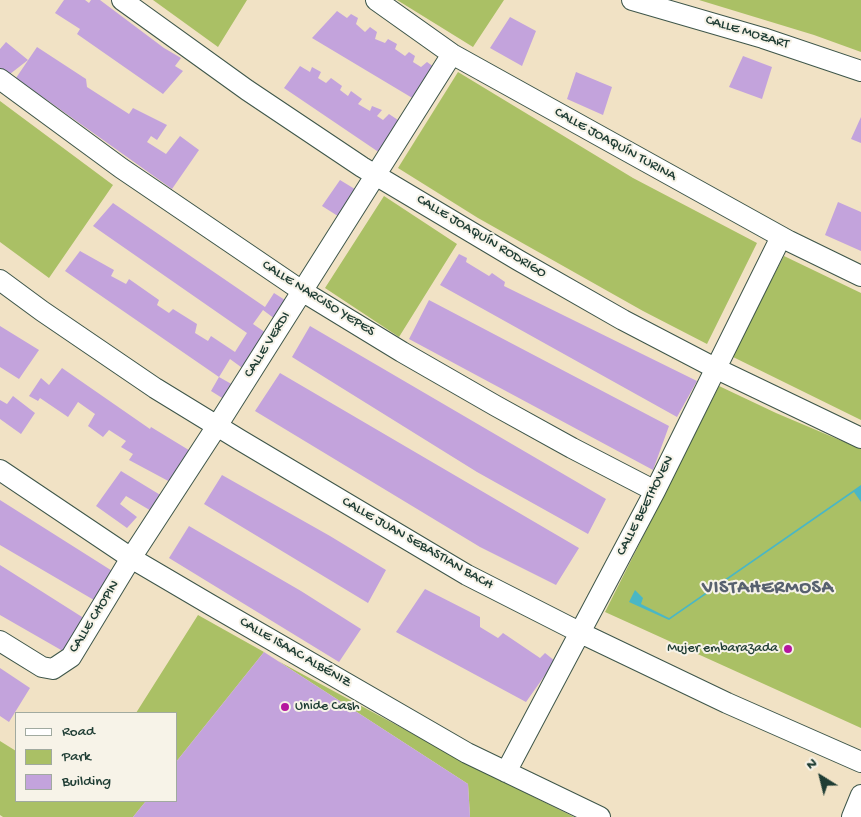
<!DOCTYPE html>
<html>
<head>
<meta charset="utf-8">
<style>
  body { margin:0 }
  #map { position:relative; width:861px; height:817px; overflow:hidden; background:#f1e2c5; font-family:"Gochi Hand",sans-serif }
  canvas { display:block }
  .legend { position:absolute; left:15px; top:712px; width:162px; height:90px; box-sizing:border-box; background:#f7f3e8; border:1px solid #a1aaa0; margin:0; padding:6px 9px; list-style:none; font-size:15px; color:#1f3d34 }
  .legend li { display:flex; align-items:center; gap:10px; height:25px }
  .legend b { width:25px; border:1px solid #a1aaa0 }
  .north { position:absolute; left:796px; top:752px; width:50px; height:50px; -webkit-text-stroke:4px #f7f3e8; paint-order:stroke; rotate:324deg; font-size:14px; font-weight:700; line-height:20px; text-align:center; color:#1f3d34 }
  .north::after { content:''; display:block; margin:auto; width:18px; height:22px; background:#1f3d34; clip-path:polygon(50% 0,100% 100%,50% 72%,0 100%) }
</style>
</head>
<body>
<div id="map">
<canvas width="861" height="817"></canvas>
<ul class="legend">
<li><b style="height:6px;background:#fff"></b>Road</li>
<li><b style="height:14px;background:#aac065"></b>Park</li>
<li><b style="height:14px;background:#c3a3dc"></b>Building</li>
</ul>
<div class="north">N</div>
</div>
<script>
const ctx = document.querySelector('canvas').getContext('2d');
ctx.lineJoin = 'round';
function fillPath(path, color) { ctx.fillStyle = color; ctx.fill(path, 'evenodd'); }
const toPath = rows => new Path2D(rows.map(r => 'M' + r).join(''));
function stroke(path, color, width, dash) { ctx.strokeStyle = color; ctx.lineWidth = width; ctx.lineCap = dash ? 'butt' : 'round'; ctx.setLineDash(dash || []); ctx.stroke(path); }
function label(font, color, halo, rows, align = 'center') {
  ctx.font = font + ' "Gochi Hand",sans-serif'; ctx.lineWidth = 4; ctx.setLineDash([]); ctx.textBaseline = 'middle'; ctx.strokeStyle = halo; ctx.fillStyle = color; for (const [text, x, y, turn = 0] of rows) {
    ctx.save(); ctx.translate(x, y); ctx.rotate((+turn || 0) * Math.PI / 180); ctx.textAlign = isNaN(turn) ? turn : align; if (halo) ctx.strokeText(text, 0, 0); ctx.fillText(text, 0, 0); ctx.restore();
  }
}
const green = toPath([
  [153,0,247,0,218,47],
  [397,0,504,0,473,47],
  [699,0,861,0,861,52,814,35],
  [458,72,633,178,757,243,707,344,643,311,478,218,398,168],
  [0,101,113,185,49,278,0,242],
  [384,196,457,244,399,337,325,288],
  [784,256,861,293,861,420,731,356],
  [719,386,776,413,861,449,861,728,605,612],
  [198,615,264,652,176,762,176,713,136,713],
  [278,661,478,769,574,817,470,817,468,784],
  [0,741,16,751,16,801,146,801,133,817,3,817,0,815]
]);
const water = toPath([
  [861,485,861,502,854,492,669,620,629,602,635,590,643,598,641,604,669,618]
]);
const building = toPath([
  [64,0,85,0,89,3,91,0,100,0,164,48,181,58,175,66,183,71,163,94,77,34,80,29,55,13],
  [337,11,347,18,351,14,358,18,356,24,365,32,370,27,377,32,375,39,385,43,388,39,397,44,395,49,405,56,409,52,415,56,413,62,421,67,427,62,434,67,414,99,312,38],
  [510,17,536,31,522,66,490,48],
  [6,42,28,60,10,74,0,68,0,49],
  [37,47,86,79,87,87,129,114,133,108,167,125,157,140,151,136,147,142,166,154,180,136,199,150,172,189,16,78],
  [743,56,772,67,762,99,729,87],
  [300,66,310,72,312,67,321,72,318,78,326,83,331,78,342,86,340,90,348,96,351,91,362,99,358,104,370,111,372,106,382,110,377,116,383,120,389,114,404,124,380,153,284,88],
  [576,72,612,87,603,115,567,99],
  [861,117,861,143,851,139],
  [340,180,358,191,341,218,322,206],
  [838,202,861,212,861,251,825,235],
  [113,203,265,307,274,293,288,302,275,319,263,310,253,324,269,335,245,370,230,359,219,377,65,271,80,251,114,270,111,276,126,284,129,279,159,300,157,305,169,313,173,309,197,324,195,333,208,341,211,336,235,352,247,333,93,226],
  [459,254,467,258,466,262,489,276,492,273,505,282,504,286,697,381,677,417,440,285],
  [429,300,669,426,653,470,409,339],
  [0,326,39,350,19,379,0,367],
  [310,326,606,499,588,534,477,472,292,357],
  [62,368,150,429,151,427,192,452,172,483,129,460,133,454,121,447,126,441,109,430,103,437,88,426,95,414,78,402,68,417,40,398,38,401,29,396,41,378,49,385],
  [280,373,579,548,556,585,480,547,255,411],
  [219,377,235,386,227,401,211,391],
  [13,396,35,413,21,434,0,419,0,400,7,404],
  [121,471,162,496,153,512,126,496,120,504,137,517,127,528,96,506],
  [222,475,330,536,386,570,368,603,204,504],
  [0,500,117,574,99,603,0,545],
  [189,526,301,591,361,629,339,662,169,558],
  [0,565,90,622,68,654,0,615],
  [425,589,480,617,480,627,498,638,503,633,540,658,545,653,555,661,526,702,396,632],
  [264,652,468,784,470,817,133,817,146,801,176,801,176,762],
  [0,668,30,688,9,722,0,716]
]);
const street = toPath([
  [122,0,247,90,362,167,518,260,623,320,715,368,861,438],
  [376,0,452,54,789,241,861,276],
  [632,0,763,38,861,71],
  [0,79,121,168,302,291,402,352,496,406,572,448,655,491],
  [0,280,42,311,155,388,240,440,467,575,587,636,727,703,861,762],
  [0,470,131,558,211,605,467,753,600,817],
  [0,641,42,667,53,669,71,657,131,558,217,426,452,54],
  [506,772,655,491,781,237],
  [852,817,861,795]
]);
const markers = [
  [788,649,5,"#b5179e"],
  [285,707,5,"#b5179e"]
];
const streetNames = [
  ["CALLE MOZART",747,33,17],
  ["CALLE JOAQUÍN TURINA",615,145,29],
  ["CALLE JOAQUÍN RODRIGO",481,237,31],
  ["CALLE NARCISO YEPES",318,299,32],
  ["CALLE VERDI",268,345,-58],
  ["CALLE BEETHOVEN",646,506,-63],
  ["CALLE JUAN SEBASTIAN BACH",417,544,30],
  ["CALLE CHOPIN",95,617,-58],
  ["CALLE ISAAC ALBÉNIZ",295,653,30]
];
const poiNames = [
  ["Mujer embarazada",778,649],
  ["Unide Cash",295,707,"left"]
];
const districtNames = [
  ["VISTAHERMOSA",768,589]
];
fillPath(green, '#aac065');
fillPath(water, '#4ab7c5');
fillPath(building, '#c3a3dc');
stroke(street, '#3e564a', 22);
stroke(street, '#fff', 20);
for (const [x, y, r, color] of markers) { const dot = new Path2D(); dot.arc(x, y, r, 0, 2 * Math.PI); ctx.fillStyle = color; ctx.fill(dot); stroke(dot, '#f7f3e8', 2); }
label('14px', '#1f3d34', '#f7f3e8', streetNames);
label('14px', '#1f3d34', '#f7f3e8', poiNames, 'right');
ctx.letterSpacing = '1px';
label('bold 19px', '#58616f', '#f7f3e8', districtNames);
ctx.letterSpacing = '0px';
</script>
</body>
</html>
